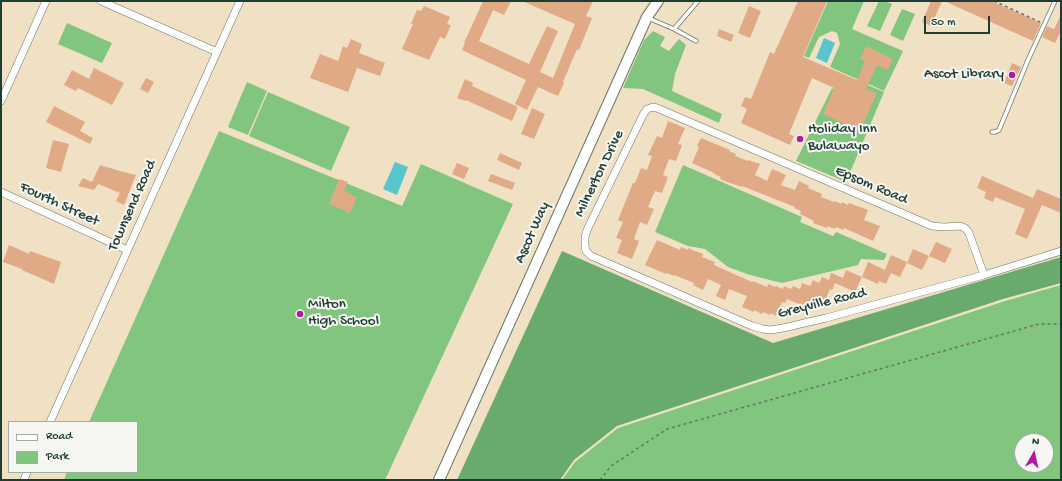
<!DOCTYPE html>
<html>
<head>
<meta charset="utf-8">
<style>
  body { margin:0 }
  #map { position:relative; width:1062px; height:481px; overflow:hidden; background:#f0e1c4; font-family:"Gochi Hand",sans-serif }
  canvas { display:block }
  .frame { position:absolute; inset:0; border:2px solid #1f3d34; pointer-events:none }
  .legend { position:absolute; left:8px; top:421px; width:130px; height:52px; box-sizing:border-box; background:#f6f6f2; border:1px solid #a0aca6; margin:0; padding:5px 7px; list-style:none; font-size:12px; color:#1f3d34 }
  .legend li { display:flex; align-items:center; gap:8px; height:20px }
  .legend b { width:20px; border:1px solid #a0aca6 }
  .north { position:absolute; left:1014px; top:433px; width:40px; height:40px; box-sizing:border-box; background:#f6f6f2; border:1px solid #a0aca6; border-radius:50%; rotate:9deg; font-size:11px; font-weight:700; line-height:16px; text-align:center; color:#1f3d34 }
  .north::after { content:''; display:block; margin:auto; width:14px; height:18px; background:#b5179e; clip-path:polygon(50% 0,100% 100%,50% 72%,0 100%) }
  .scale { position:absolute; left:924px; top:16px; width:66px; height:18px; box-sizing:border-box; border:2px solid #1f3d34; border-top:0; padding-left:5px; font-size:12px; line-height:14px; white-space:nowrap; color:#1f3d34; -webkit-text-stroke:3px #f6f6f2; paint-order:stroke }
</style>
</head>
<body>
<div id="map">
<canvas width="1062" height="481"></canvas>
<div class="frame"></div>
<ul class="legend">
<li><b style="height:5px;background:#fff"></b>Road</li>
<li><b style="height:11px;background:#82c57e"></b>Park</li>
</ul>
<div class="north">N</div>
<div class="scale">50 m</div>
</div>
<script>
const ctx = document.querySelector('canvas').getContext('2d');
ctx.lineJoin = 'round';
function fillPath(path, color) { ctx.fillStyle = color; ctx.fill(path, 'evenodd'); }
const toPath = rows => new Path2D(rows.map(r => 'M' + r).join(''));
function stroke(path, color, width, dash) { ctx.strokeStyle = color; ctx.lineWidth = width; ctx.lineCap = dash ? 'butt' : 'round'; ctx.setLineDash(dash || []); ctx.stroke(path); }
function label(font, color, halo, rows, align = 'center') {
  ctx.font = font + ' "Gochi Hand",sans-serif'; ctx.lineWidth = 4; ctx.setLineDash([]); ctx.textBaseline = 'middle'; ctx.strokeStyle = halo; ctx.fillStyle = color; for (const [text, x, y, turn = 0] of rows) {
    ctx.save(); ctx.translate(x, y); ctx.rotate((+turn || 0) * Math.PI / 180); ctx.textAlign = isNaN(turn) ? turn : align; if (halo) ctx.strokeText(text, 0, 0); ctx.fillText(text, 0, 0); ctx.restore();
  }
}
const green = toPath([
  [828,1,864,1,852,29,903,51,884,91,830,67,840,44,837,33,832,31,819,37,809,58,804,56],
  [879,1,885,1,892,4,880,31,867,26],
  [902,9,915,14,903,41,890,35],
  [67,23,112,43,102,63,58,44],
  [653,31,665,37,660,46,669,51,679,39,686,45,675,74,672,91,722,114,719,123,643,89,623,88,644,40],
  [858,81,884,92,846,182,796,161,832,88,839,92],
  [247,82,267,91,248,135,228,127],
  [268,92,350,127,331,171,249,136],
  [219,131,402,206,421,164,513,204,385,480,64,480,67,472,137,472,137,422,89,422],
  [683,165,802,217,800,222,833,236,836,232,887,254,884,260,861,259,858,265,782,283,750,275,728,267,705,249,688,246,655,232],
  [1061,285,1061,480,562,480,575,462,618,428,1005,301],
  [1022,441,1046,441,1046,465,1022,465]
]);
const forest = toPath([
  [562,251,773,343,1061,257,1061,283,1003,299,617,426,574,460,560,480,457,480]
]);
const water = toPath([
  [824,38,835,43,827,63,816,58],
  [395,162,408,167,397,195,383,189]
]);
const building = toPath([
  [483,1,511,1,504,15,493,10,479,41,529,64,547,26,558,31,540,72,553,78,575,24,522,1,593,1,586,16,592,18,579,50,577,49,563,82,564,83,558,96,538,87,527,110,515,104,526,80,462,50,465,43,464,43],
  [798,1,827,1,803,57,857,80,865,61,860,59,866,46,893,59,888,70,877,65,866,89,877,93,860,131,823,114,834,88,812,78,789,134,794,136,790,145,741,123,747,109,741,106,745,97,751,99,770,52,774,54],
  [931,1,942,1,931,26,922,22],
  [944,1,991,1,1041,23,1033,41],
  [424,6,450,17,447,24,451,25,445,39,440,37,429,60,402,49,413,24,411,24,417,10,421,11],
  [749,6,761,11,750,38,738,33],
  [1061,15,1061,31,1055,43,1042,37,1047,26,1054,29],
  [719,29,734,35,731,42,717,36],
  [351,39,362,44,359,53,385,63,380,76,357,68,348,92,310,78,320,54,338,61,343,46,347,48],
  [1012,63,1021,67,1012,86,1004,83],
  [94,68,124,83,112,105,78,88,76,91,64,85,72,70,89,79],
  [146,78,154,82,148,93,140,89],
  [465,79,473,83,472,86,518,107,512,121,466,100,465,101,457,98],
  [54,106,85,122,80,131,93,138,90,144,46,122],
  [532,108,545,114,534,139,521,134],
  [668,121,685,128,678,144,682,145,676,161,669,159,663,175,668,177,662,193,655,191,648,207,654,209,647,225,640,222,634,239,639,241,632,259,617,253,622,240,616,238,623,222,618,220,633,183,635,183,641,168,647,170,652,156,648,155,657,136,662,138],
  [701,138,730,150,729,151,736,154,735,156,748,161,748,160,760,164,755,175,767,181,772,169,786,175,781,185,795,190,799,181,809,186,808,188,822,194,821,197,834,202,835,201,841,204,842,202,848,205,849,203,868,210,864,220,880,226,873,241,844,228,843,230,836,227,835,229,827,226,827,228,813,223,814,221,800,214,801,211,794,208,795,207,742,186,742,187,727,182,720,179,721,177,714,174,714,173,692,163,699,147,697,146],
  [53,140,69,144,61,172,46,168],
  [500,153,522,163,519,170,497,160],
  [457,163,469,168,464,179,452,174],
  [100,165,120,171,136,175,124,205,116,201,120,193,98,184,94,190,78,186,83,178,92,182],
  [491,174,515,183,512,190,488,181],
  [982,176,1033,198,1037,189,1061,199,1061,213,1042,205,1027,239,1015,234,1025,209,995,197,993,202,984,198,986,192,977,188],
  [339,179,348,182,344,191,357,197,350,213,329,204],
  [657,240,680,250,681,247,688,250,688,248,695,251,703,254,702,257,715,262,714,265,752,282,753,281,767,287,768,284,775,287,776,286,783,289,784,286,791,289,793,286,800,289,802,283,810,286,813,280,819,283,822,277,829,280,831,273,843,278,846,270,862,277,855,292,835,283,832,290,830,289,824,303,818,300,815,306,808,302,806,307,787,299,785,303,782,302,776,316,771,313,770,315,763,312,762,314,754,310,754,312,742,307,747,296,729,289,725,300,716,296,721,285,708,279,703,290,693,285,694,283,674,275,674,276,667,273,666,274,645,265],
  [936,242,952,249,945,263,929,256],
  [9,245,29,254,30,251,61,262,54,284,22,270,22,269,3,262],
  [913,249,929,256,922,270,907,263],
  [891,255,907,262,900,277,891,273,886,284,879,281,878,284,862,277,868,262,885,270]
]);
const path = toPath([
  [994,1,1040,22],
  [600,480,611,466,667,429,1039,324,1061,324]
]);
const lane = toPath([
  [648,18,674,29,696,41],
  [674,29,698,1],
  [992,132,995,132,999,130,1028,60,1055,1]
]);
const street = toPath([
  [101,1,217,52],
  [1,101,46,1],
  [1,192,127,250],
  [984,275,969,233,965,228,960,226,944,227,932,226,657,108,653,107,647,109,643,115,587,230,585,237,585,246,586,251,591,256,596,258,752,326,763,329,771,330,783,328,826,318,984,275,1061,251],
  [50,422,240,1],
  [24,480,27,472]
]);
const secondary = toPath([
  [439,480,647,17,658,1]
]);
const markers = [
  [1012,75,4,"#b5179e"],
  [800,139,4,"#b5179e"],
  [300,314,4,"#b5179e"]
];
const poiNames = [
  ["Ascot Library",1004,75,"right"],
  ["Holiday Inn",808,130],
  ["Bulawayo",808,147],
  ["Milton",308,305],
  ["High School",308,322]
];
const streetNames = [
  ["Milnerton Drive",600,174,-64],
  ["Epsom Road",871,186,23],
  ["Fourth Street",59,205,25],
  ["Townsend Road",133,206,-66],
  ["Ascot Way",533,233,-66],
  ["Greyville Road",822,304,-14]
];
fillPath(green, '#82c57e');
fillPath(forest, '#69aa6d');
fillPath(water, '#58c6cc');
fillPath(building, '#dfaa85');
stroke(lane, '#687666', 5);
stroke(street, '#687666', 8);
stroke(secondary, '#687666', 12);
stroke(path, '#687666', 1.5, [3, 3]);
stroke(lane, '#fff', 3.5);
stroke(street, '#fff', 7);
stroke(secondary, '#fff', 10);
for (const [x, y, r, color] of markers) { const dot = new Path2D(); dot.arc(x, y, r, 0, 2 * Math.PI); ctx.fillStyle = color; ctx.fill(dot); stroke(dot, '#f6f6f2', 1.5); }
label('15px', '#1f3d34', '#f6f6f2', poiNames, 'left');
label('15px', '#1f3d34', '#f6f6f2', streetNames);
</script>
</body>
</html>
